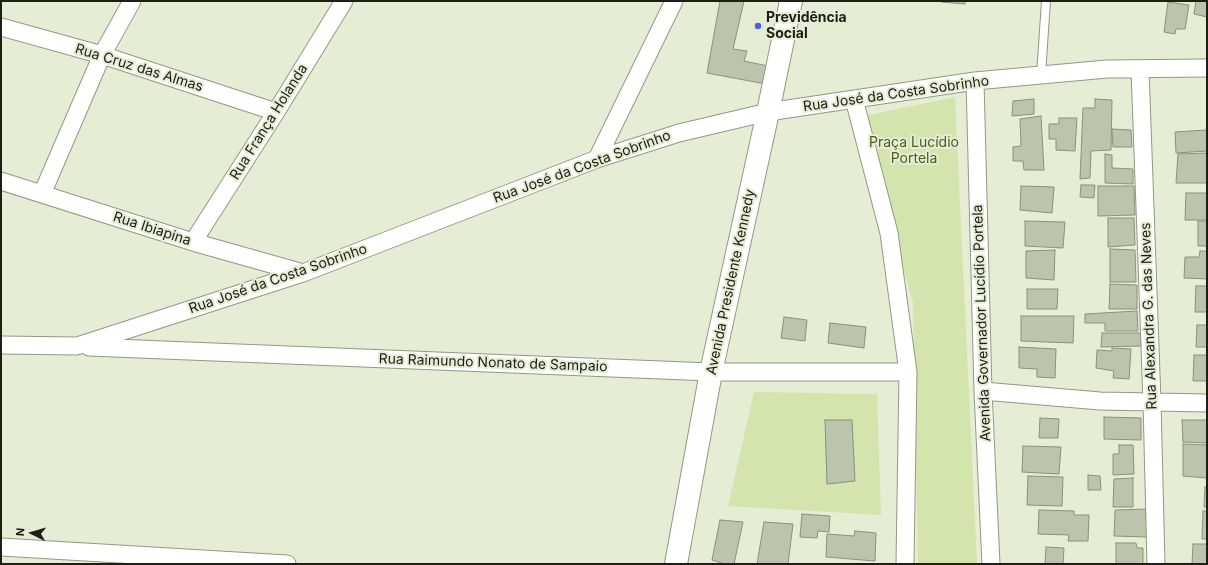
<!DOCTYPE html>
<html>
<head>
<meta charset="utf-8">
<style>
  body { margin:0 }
  #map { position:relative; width:1208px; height:565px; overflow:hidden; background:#e6edd5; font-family:Inter,sans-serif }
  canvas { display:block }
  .frame { position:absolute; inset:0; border:2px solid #1c1f16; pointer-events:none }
  .north { position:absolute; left:12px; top:513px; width:40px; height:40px; -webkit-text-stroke:3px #e6edd5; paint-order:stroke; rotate:275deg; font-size:11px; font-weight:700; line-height:16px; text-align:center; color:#1c1f16 }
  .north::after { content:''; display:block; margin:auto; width:14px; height:18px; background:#1c1f16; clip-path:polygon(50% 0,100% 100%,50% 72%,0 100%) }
</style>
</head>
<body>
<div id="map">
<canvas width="1208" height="565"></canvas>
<div class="frame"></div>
<div class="north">N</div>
</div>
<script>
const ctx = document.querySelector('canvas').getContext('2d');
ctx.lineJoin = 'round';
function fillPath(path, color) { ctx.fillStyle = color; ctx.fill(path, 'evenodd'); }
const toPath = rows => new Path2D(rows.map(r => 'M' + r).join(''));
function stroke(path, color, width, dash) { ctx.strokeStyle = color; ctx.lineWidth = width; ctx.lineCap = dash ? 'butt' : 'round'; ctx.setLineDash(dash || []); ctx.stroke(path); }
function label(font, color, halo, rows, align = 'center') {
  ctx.font = font + ' Inter,sans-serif'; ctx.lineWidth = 4; ctx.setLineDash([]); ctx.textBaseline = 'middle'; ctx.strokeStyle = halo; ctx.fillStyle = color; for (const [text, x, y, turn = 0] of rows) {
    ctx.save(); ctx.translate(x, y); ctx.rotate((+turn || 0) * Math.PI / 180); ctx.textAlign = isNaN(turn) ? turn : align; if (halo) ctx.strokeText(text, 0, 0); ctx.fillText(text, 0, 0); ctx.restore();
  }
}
const green = toPath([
  [955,97,977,564,918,564,913,302,859,117],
  [754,392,877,394,881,515,728,506]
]);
const building = toPath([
  [720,1,789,1,771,85,707,73,720,1],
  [744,1,781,1,768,66,744,61,747,51,733,49,744,1],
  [942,1,965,1,965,4,941,2,942,1],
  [1196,1,1207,1,1207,17,1194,14,1196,1],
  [1168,2,1189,5,1185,29,1176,29,1175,34,1164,32,1168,2],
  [1034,99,1034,114,1012,116,1013,101,1034,99],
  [1095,99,1112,100,1111,150,1091,151,1090,178,1080,179,1083,108,1095,108,1095,99],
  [1041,116,1044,170,1024,170,1023,161,1013,161,1013,147,1021,146,1020,119,1041,116],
  [1059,118,1077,118,1075,151,1056,150,1056,139,1049,139,1049,124,1059,124,1059,118],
  [1112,129,1131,130,1132,147,1113,147,1112,129],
  [1207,130,1207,151,1176,153,1175,132,1207,130],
  [1207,153,1207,183,1176,183,1178,154,1207,153],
  [1105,154,1112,155,1112,168,1133,169,1133,184,1105,183,1105,154],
  [1081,185,1095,185,1094,198,1080,197,1081,185],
  [1021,186,1054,187,1052,213,1020,210,1021,186],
  [1098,186,1134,186,1135,215,1098,216,1098,186],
  [1186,193,1207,193,1207,220,1185,220,1186,193],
  [1108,218,1134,218,1135,245,1108,247,1108,218],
  [1025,221,1065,222,1063,248,1025,246,1025,221],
  [1198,221,1207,221,1207,246,1198,246,1198,221],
  [1110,249,1135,250,1136,282,1110,282,1110,249],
  [1055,250,1054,280,1026,278,1026,251,1055,250],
  [1200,251,1207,251,1207,279,1184,278,1185,257,1199,257,1200,251],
  [1110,284,1137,285,1137,309,1109,309,1110,284],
  [1196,286,1207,286,1207,312,1195,312,1196,286],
  [1027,289,1058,289,1057,309,1027,309,1027,289],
  [1137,311,1138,331,1105,331,1105,323,1085,323,1085,314,1137,311],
  [1021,316,1074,316,1073,343,1021,341,1021,316],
  [784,317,807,320,805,341,781,338,784,317],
  [830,323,866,327,864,348,828,343,830,323],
  [1197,325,1207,325,1207,347,1196,347,1197,325],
  [1102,333,1141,333,1141,346,1101,347,1102,333],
  [1019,347,1056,349,1055,378,1037,377,1037,369,1019,368,1019,347],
  [1112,348,1131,349,1129,379,1113,378,1114,371,1096,368,1097,350,1112,351,1112,348],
  [1194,355,1207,355,1207,381,1193,381,1194,355],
  [1104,417,1141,418,1141,440,1104,439,1104,417],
  [1040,418,1059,419,1058,438,1039,438,1040,418],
  [825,420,852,420,855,481,827,484,825,420],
  [1182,420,1207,420,1207,443,1183,442,1182,420],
  [1183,444,1207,445,1207,478,1183,476,1183,444],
  [1119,445,1133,445,1134,474,1113,475,1113,454,1119,454,1119,445],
  [1023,446,1061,447,1059,474,1022,472,1023,446],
  [1088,475,1100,476,1101,490,1088,490,1088,475],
  [1028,476,1063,477,1062,506,1027,505,1028,476],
  [1133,478,1133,507,1113,507,1114,479,1133,478],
  [1205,487,1207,487,1207,507,1204,507,1205,487],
  [1146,509,1147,537,1114,536,1115,510,1146,509],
  [1039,510,1074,511,1074,515,1089,515,1088,541,1068,541,1069,535,1038,534,1039,510],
  [1203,511,1207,511,1207,539,1202,539,1203,511],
  [802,514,830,516,829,532,818,531,817,538,800,537,802,514],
  [720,520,743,522,734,564,725,564,712,560,720,520],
  [764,522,793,524,788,564,757,564,764,522],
  [855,531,876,533,875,561,826,557,827,534,854,536,855,531],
  [1116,543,1136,543,1137,548,1143,548,1143,564,1116,564,1116,543],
  [1193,544,1207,544,1207,564,1192,564,1193,544],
  [1046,547,1064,548,1063,564,1045,564,1046,547]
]);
const lane = toPath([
  [1041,75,1046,1]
]);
const street = toPath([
  [1,27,102,55,276,112],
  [1140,69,1152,402,1156,564],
  [975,81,983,391,991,564],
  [854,99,889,233,908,372,905,564],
  [597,159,674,1],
  [1,181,193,242,303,273],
  [42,194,102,55,132,1],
  [193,242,276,112,344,1],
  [1,345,77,346,303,273,597,159,679,133,768,112,975,81,1107,69,1207,68],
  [89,347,711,372,908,372],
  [983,391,1100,401,1207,403],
  [1,547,287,564]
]);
const secondary = toPath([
  [676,564,711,372,768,112,791,1]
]);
const markers = [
  [758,26,4,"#4c63d8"]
];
const poiNames = [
  ["Previdência",766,18],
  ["Social",766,34]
];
const streetNames = [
  ["Rua Cruz das Almas",139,68,17],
  ["Rua José da Costa Sobrinho",896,94,-8],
  ["Rua França Holanda",269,122,-58],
  ["Rua José da Costa Sobrinho",582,167,-20],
  ["Rua Ibiapina",152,229,18],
  ["Rua José da Costa Sobrinho",278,279,-19],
  ["Avenida Presidente Kennedy",731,282,-78],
  ["Rua Alexandra G. das Neves",1149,316,-92],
  ["Avenida Governador Lucídio Portela",982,323,-92],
  ["Rua Raimundo Nonato de Sampaio",493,363,2]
];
const parkNames = [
  ["Praça Lucídio",914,143],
  ["Portela",914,159]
];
fillPath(green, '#d4e4ad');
fillPath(building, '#bdc4ad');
stroke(building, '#8a917b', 1);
stroke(lane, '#929983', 10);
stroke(street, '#929983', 19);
stroke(secondary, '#929983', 24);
stroke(lane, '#fff', 8);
stroke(street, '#fff', 17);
stroke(secondary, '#fff', 22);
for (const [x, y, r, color] of markers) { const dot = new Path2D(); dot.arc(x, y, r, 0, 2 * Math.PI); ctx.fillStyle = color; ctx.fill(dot); stroke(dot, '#e6edd5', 1.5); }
label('bold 14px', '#1c1f16', '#e6edd5', poiNames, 'left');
label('14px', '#1c1f16', '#e6edd5', streetNames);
label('14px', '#4e5c1d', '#e6edd5', parkNames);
</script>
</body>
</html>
